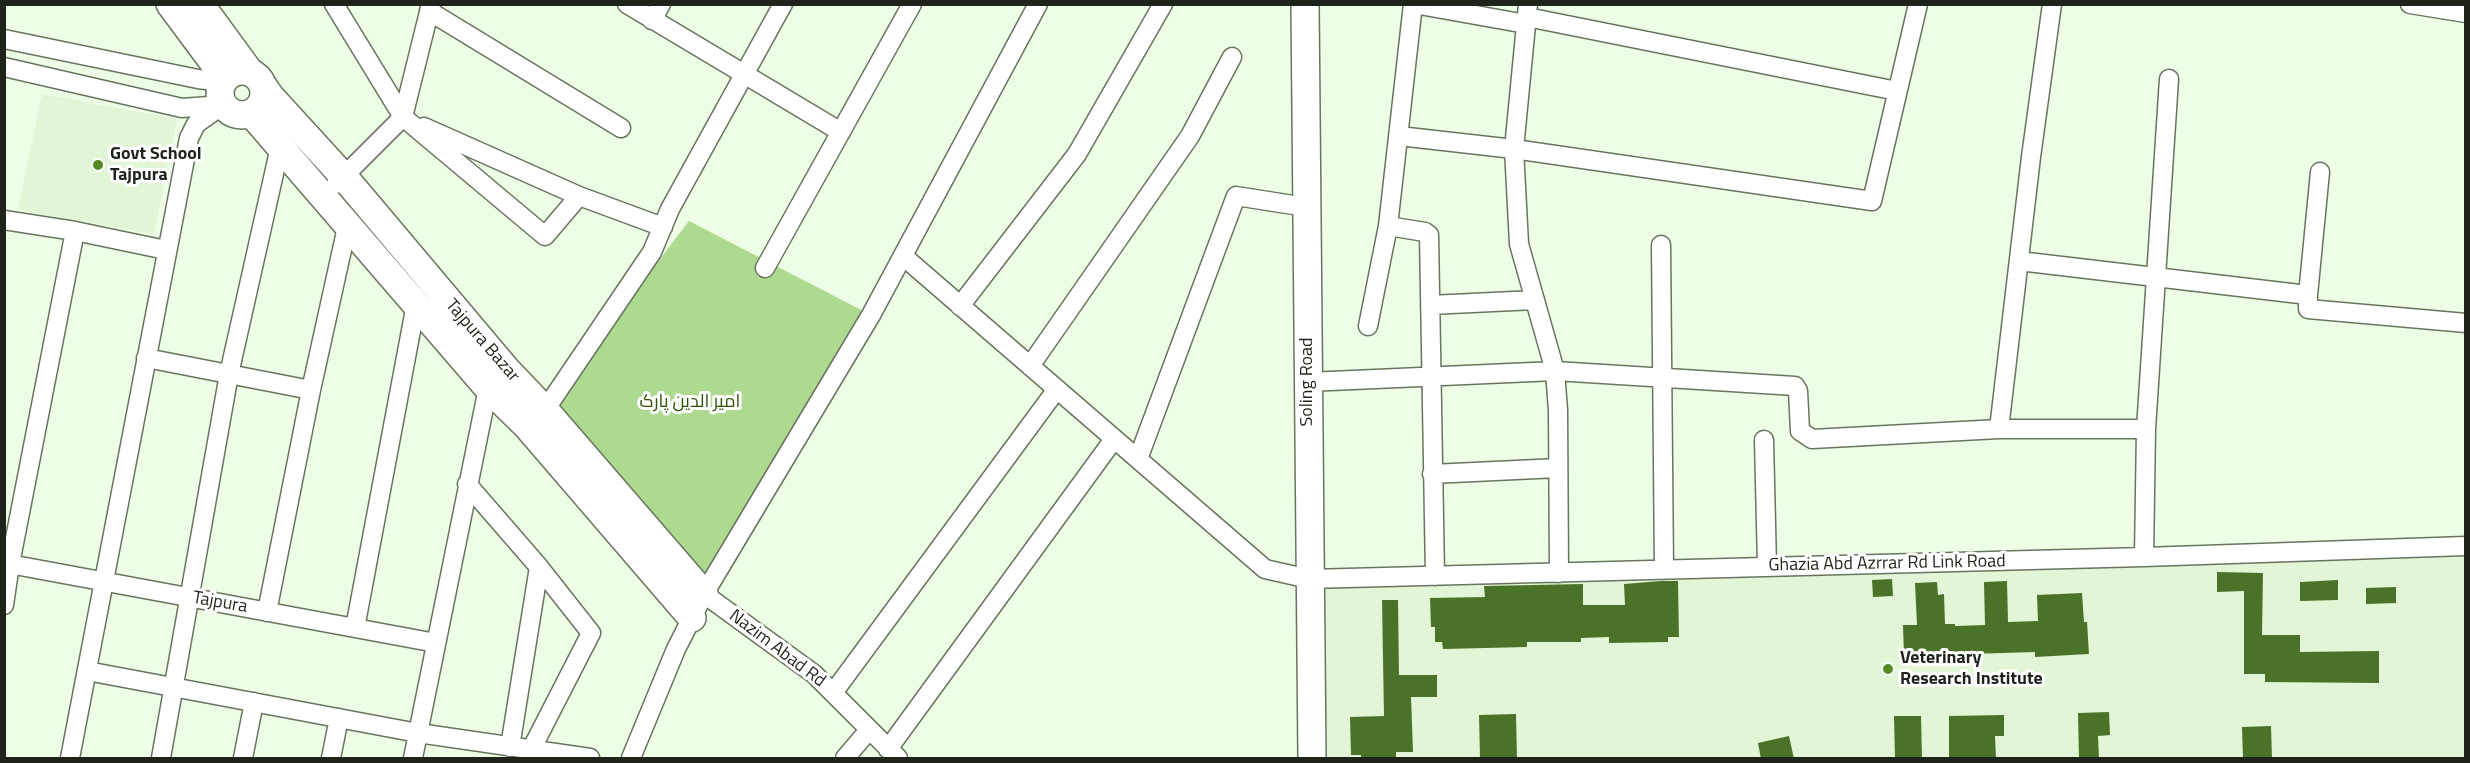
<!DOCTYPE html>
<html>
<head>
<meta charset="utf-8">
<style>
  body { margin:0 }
  #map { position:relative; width:2470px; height:763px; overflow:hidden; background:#eefde5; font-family:"Titillium Web",sans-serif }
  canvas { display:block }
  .frame { position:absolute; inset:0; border:6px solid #1f241b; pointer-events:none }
</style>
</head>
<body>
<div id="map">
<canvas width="2470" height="763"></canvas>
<div class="frame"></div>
</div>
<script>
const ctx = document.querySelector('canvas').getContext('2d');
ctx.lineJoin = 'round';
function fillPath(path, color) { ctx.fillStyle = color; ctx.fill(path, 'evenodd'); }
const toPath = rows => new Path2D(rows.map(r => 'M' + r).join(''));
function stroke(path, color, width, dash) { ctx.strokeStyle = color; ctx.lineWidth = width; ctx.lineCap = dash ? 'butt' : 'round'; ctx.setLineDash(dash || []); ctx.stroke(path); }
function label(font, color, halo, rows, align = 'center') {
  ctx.font = font + ' "Titillium Web",Cairo,sans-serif'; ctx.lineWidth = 6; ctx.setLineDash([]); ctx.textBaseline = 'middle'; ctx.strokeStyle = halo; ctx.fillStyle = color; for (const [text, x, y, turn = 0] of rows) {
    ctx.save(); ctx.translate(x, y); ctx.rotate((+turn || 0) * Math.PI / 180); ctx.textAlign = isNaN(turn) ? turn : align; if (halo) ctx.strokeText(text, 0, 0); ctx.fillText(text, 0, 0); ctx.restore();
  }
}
const built = toPath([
  [42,94,177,119,154,234,18,210],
  [2465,546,2465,758,1313,758,1309,579]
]);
const green = toPath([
  [689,221,871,315,704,594,545,410]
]);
const building = toPath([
  [2217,572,2263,573,2262,635,2300,635,2300,652,2379,651,2379,683,2265,682,2265,674,2244,674,2244,591,2217,592],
  [1892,579,1893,596,1873,597,1872,580],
  [2338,580,2338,600,2300,601,2300,582],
  [1661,581,1678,581,1679,637,1668,637,1668,642,1609,643,1609,637,1581,638,1581,642,1527,642,1527,647,1443,649,1442,642,1435,642,1435,627,1431,627,1430,598,1485,597,1484,586,1583,584,1583,605,1625,605,1624,584],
  [2007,581,2008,622,2038,621,2037,595,2082,593,2084,622,2087,622,2089,654,2035,657,2035,652,1904,656,1903,625,1917,625,1915,583,1937,582,1938,595,1944,594,1945,624,1955,624,1955,626,1985,625,1984,582],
  [2396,587,2396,603,2366,604,2366,588],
  [1382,600,1398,600,1399,675,1437,675,1437,697,1411,697,1413,752,1396,752,1396,759,1361,759,1361,755,1351,755,1350,717,1384,716],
  [2109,712,2110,735,2098,736,2099,759,2079,759,2078,713],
  [1516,714,1517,759,1480,759,1479,715],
  [2004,715,2004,736,1995,736,1996,759,1949,759,1949,716],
  [1894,716,1921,716,1922,759,1895,759],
  [2271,726,2272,759,2243,759,2242,727],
  [1789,736,1794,759,1761,759,1758,743]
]);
const street = toPath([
  [334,4,403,117,545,236,579,196],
  [627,4,841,132],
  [1414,4,1526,24],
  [1528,4,1514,149,1519,244,1555,371,1558,410,1559,573],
  [2410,4,2466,13],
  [429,11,621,128],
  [1527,17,1897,91],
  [652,20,661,4],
  [4,39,198,79,222,82],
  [4,67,182,108,222,105],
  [424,127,579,196,663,227],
  [1399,136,1514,149,1872,201,1918,4],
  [336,184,403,117,431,4],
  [4,220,75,231,166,250],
  [1388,226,1425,232,1429,235,1435,576],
  [1661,245,1664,570],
  [903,256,1265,569,1309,579,2144,557,2466,546],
  [2019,261,2308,295,2308,309,2466,323],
  [765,268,912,4],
  [2308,295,2320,172],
  [1430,305,1535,300],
  [960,306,1077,154,1163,4],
  [1368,326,1388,226,1413,4],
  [146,358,311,390],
  [1030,366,1190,136,1232,57],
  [1308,382,1555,371,1795,386,1798,391,1800,431,1812,439,1999,429,2146,429],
  [537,417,545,410,652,252,670,209,783,4],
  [1999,429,2031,157,2052,4],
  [1764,440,1767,567],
  [1138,459,1236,196,1306,207],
  [1432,474,1558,468],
  [467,484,539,567,510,747],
  [2144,557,2146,429,2169,79],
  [4,563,436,643],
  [704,594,814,674,898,758],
  [4,605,10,564,75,231],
  [267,612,311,390,347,227],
  [355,628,416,304],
  [87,671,418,733,590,758],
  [833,693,1057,389],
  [888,749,1114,439],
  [531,750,591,633,539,567],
  [70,758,189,138,196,124,223,105],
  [161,758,229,374,280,147],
  [243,758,254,702],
  [331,758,339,718],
  [413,758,488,388],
  [631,758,676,649,704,594,871,315,1038,4],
  [845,758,869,730]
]);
const secondary = toPath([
  [170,4,225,78],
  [200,4,249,71],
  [1305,4,1312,758],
  '220 93a22 22 0 1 1 44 0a22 22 0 1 1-44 0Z',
  [263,86,270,96,344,177,505,368,545,410,704,594],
  [251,113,488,388,526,425,692,618]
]);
const markers = [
  [98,165,6,"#558a23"],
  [1888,669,6,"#558a23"]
];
const poiNames = [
  ["Govt School",110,155],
  ["Tajpura",110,176],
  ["Veterinary",1900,659],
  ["Research Institute",1900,680]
];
const streetNames = [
  ["Tajpura Bazar",482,341,49],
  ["Soling Road",1308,382,-90],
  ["Ghazia Abd Azrrar Rd Link Road",1887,564,-1],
  ["Tajpura",220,603,10],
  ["Nazim Abad Rd",777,649,37]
];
const parkNames = [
  ["امیر الدین پارک",690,403]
];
fillPath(built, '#e2f5d6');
fillPath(green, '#aeda90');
fillPath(building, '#4a7329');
stroke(street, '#687460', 21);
stroke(secondary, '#687460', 30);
stroke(street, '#fff', 18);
stroke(secondary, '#fff', 27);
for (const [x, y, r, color] of markers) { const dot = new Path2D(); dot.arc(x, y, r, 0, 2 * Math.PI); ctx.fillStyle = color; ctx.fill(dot); stroke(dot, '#fff', 2); }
label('bold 18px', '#1f241b', '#fff', poiNames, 'left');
label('18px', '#1f241b', '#fff', streetNames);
label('18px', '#2d5400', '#fff', parkNames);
</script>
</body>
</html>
